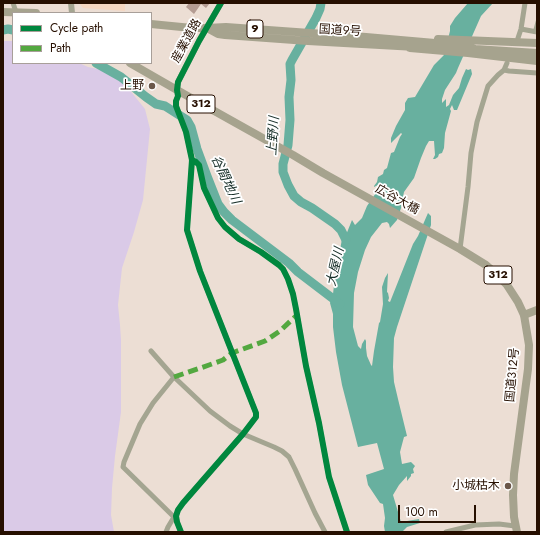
<!DOCTYPE html>
<html>
<head>
<meta charset="utf-8">
<style>
  body { margin:0 }
  #map { position:relative; width:540px; height:535px; overflow:hidden; background:#ecded4; font-family:Jost,sans-serif }
  canvas { display:block }
  .frame { position:absolute; inset:0; border:4px solid #260f00; pointer-events:none }
  .legend { position:absolute; left:12px; top:12px; width:140px; height:52px; box-sizing:border-box; background:#fff; border:1px solid #a89f99; margin:0; padding:5px 7px; list-style:none; font-size:12px; color:#260f00 }
  .legend li { display:flex; align-items:center; gap:8px; height:20px }
  .legend b { width:20px; border:1px solid #a89f99 }
  .scale { position:absolute; left:398px; top:505px; width:78px; height:18px; box-sizing:border-box; border:2px solid #260f00; border-top:0; padding-left:5px; font-size:12px; line-height:14px; white-space:nowrap; color:#260f00; -webkit-text-stroke:3px #fff; paint-order:stroke }
</style>
</head>
<body>
<div id="map">
<canvas width="540" height="535"></canvas>
<div class="frame"></div>
<ul class="legend">
<li><b style="height:5px;background:#00873e"></b>Cycle path</li>
<li><b style="height:5px;background:#53a840"></b>Path</li>
</ul>
<div class="scale">100 m</div>
</div>
<script>
const ctx = document.querySelector('canvas').getContext('2d');
ctx.lineJoin = 'round';
function fillPath(path, color) { ctx.fillStyle = color; ctx.fill(path, 'evenodd'); }
const toPath = rows => new Path2D(rows.map(r => 'M' + r).join(''));
function stroke(path, color, width, dash) { ctx.strokeStyle = color; ctx.lineWidth = width; ctx.lineCap = dash ? 'butt' : 'round'; ctx.setLineDash(dash || []); ctx.stroke(path); }
function label(font, color, halo, rows, align = 'center') {
  ctx.font = font + ' Jost,"Noto Sans JP",sans-serif'; ctx.lineWidth = 3.5; ctx.setLineDash([]); ctx.textBaseline = 'middle'; ctx.strokeStyle = halo; ctx.fillStyle = color; for (const [text, x, y, turn = 0] of rows) {
    ctx.save(); ctx.translate(x, y); ctx.rotate((+turn || 0) * Math.PI / 180); ctx.textAlign = isNaN(turn) ? turn : align; if (halo) ctx.strokeText(text, 0, 0); ctx.fillText(text, 0, 0); ctx.restore();
  }
}
const built = toPath([
  [79,3,125,3,125,11,83,8]
]);
const green = toPath([
  [3,41,13,41,13,63,79,63,88,67,107,71,124,83,145,109,150,129,143,200,134,232,122,268,118,305,120,325,121,340,121,412,115,456,112,488,111,515,114,532,3,532]
]);
const water = toPath([
  [468,3,493,3,481,16,458,68,456,73,445,90,442,99,442,103,446,99,446,107,449,105,453,95,459,88,462,78,466,69,468,70,471,69,472,74,457,110,454,110,452,105,450,109,451,111,445,133,444,148,442,153,439,154,438,157,435,159,433,159,435,155,434,141,429,141,426,146,421,158,414,178,404,192,403,197,402,200,401,208,397,220,390,228,389,224,387,222,382,223,371,237,365,250,358,272,354,293,353,327,358,346,361,349,362,344,365,339,366,341,366,348,367,356,371,365,372,366,374,351,379,323,380,322,383,304,382,287,385,278,388,273,387,292,388,293,389,298,388,301,390,302,413,244,418,236,428,213,431,216,431,225,397,327,394,338,393,367,394,382,398,399,407,436,404,437,400,452,402,464,411,462,415,466,413,469,414,473,411,474,411,476,407,481,407,476,399,485,393,495,401,522,419,519,420,523,407,527,403,531,404,532,385,532,384,526,385,518,383,504,380,503,368,485,366,475,384,469,377,443,358,447,342,385,336,352,333,327,333,314,330,303,333,294,335,277,342,239,341,230,346,235,352,220,355,225,362,218,367,206,380,187,380,186,378,185,374,187,374,186,377,182,378,177,383,174,384,170,387,168,391,153,394,152,400,137,402,134,401,133,391,143,391,138,396,126,405,110,405,103,408,98,415,97,434,65,444,55,450,31,450,26,455,18]
]);
const river = toPath([
  [321,3,320,9,316,18,292,60,290,64,291,80,289,97,290,120,288,145,283,164,283,172,288,185,294,196,301,202,312,208,335,224,341,230,346,240],
  [3,30,8,29,13,30],
  [96,63,121,77,146,97,156,104,165,106,187,120,191,127,197,149,207,176,218,204,224,212,232,220,289,263,298,272,340,304]
]);
const building = toPath([
  [189,3,210,3,206,8,201,4,194,14,186,7]
]);
const service = toPath([
  [534,32,537,21]
]);
const minor = toPath([
  [13,3,16,12],
  [521,29,537,32],
  [518,38,521,29,525,3],
  [504,70,509,71,537,73],
  [177,90,178,96,176,101,176,106,186,132,192,160,187,230,200,271,256,413,256,417,243,434,183,503,178,510,176,516,177,522,181,532],
  [192,160,196,162,199,165,204,188,218,218,225,227,239,239,261,252,279,265,283,269,288,279,293,294,296,309,306,366,319,423,329,477,347,532],
  [460,249,468,187,471,153,477,122,488,86,498,75,504,70,507,63],
  [151,351,173,376,210,411,230,426,243,434,262,442,274,447,282,451,289,457,295,469,315,513,325,532],
  [174,377,153,403,140,424,124,462,123,467,174,517],
  [166,532,168,527,174,517],
  [446,532,475,525,499,524,515,526]
]);
const tertiary = toPath([
  [71,3,72,13],
  [177,90,178,82,199,41,221,3]
]);
const primary = toPath([
  [524,315,537,310]
]);
const trunk = toPath([
  [3,12,36,13],
  [151,24,192,28,207,28,226,27,366,37,458,45,475,49,537,53],
  [207,28,218,34,225,35,308,41,416,47],
  [438,39,537,43],
  [410,48,468,53,537,61],
  [130,63,184,94,293,155,323,173,460,249,486,265,493,271,507,285,518,302,524,315,529,345,528,369,514,474,513,495,514,517,517,532]
]);
const quiet = toPath([
  [174,377,209,365,223,360,232,353,265,341,280,331,297,315]
]);
const cycleway = toPath([
  [192,160,196,162,199,165,204,188,218,218,225,227,239,239,261,252,279,265,283,269,288,279,293,294,296,309,306,366,319,423,329,477,347,532],
  [181,532,177,522,176,516,178,510,183,503,243,434,256,417,256,413,200,271,187,230,192,160,186,132,176,106,176,101,178,96,177,90,178,82,199,41,221,3]
]);
const markers = [
  [152,86,4,"#6b574a"],
  [508,486,4,"#6b574a"]
];
const shields = [
  [255,29,16],
  [201,104,28],
  [498,275,28]
];
const shieldNames = [
  ["9",255,29],
  ["312",201,104],
  ["312",498,275]
];
const streetNames = [
  ["国道9号",340,31,3],
  ["産業道路",187,41,-61],
  ["広谷大橋",397,200,29],
  ["国道312号",513,375,-85]
];
const poiNames = [
  ["上野",144,86],
  ["小城枯木",500,486]
];
const waterNames = [
  ["上野川",274,136,-86],
  ["谷間地川",225,180,65],
  ["大屋川",336,267,-77]
];
fillPath(built, '#f5d7c1');
fillPath(green, '#dacae7');
fillPath(water, '#68b09f');
stroke(river, '#68b09f', 9);
fillPath(building, '#b49c93');
stroke(service, '#a4a591', 2.5);
stroke(minor, '#a4a591', 5);
stroke(tertiary, '#a4a591', 6);
stroke(primary, '#a7a48e', 8);
stroke(trunk, '#a6a38e', 8);
stroke(quiet, '#53a840', 5, [10, 5]);
stroke(cycleway, '#00873e', 6);
for (const [x, y, r, color] of markers) { const dot = new Path2D(); dot.arc(x, y, r, 0, 2 * Math.PI); ctx.fillStyle = color; ctx.fill(dot); stroke(dot, '#fff', 1.5); }
for (const [x, y, w] of shields) { const box = new Path2D(); box.roundRect(x - w / 2, y - 9, w, 18, 3); ctx.fillStyle = '#fff'; ctx.fill(box); stroke(box, '#260f00', 1); }
label('bold 11px', '#260f00', null, shieldNames);
label('12px', '#260f00', '#fff', streetNames);
label('12px', '#260f00', '#fff', poiNames, 'right');
label('italic 13px', '#172f29', '#fff', waterNames);
</script>
</body>
</html>
